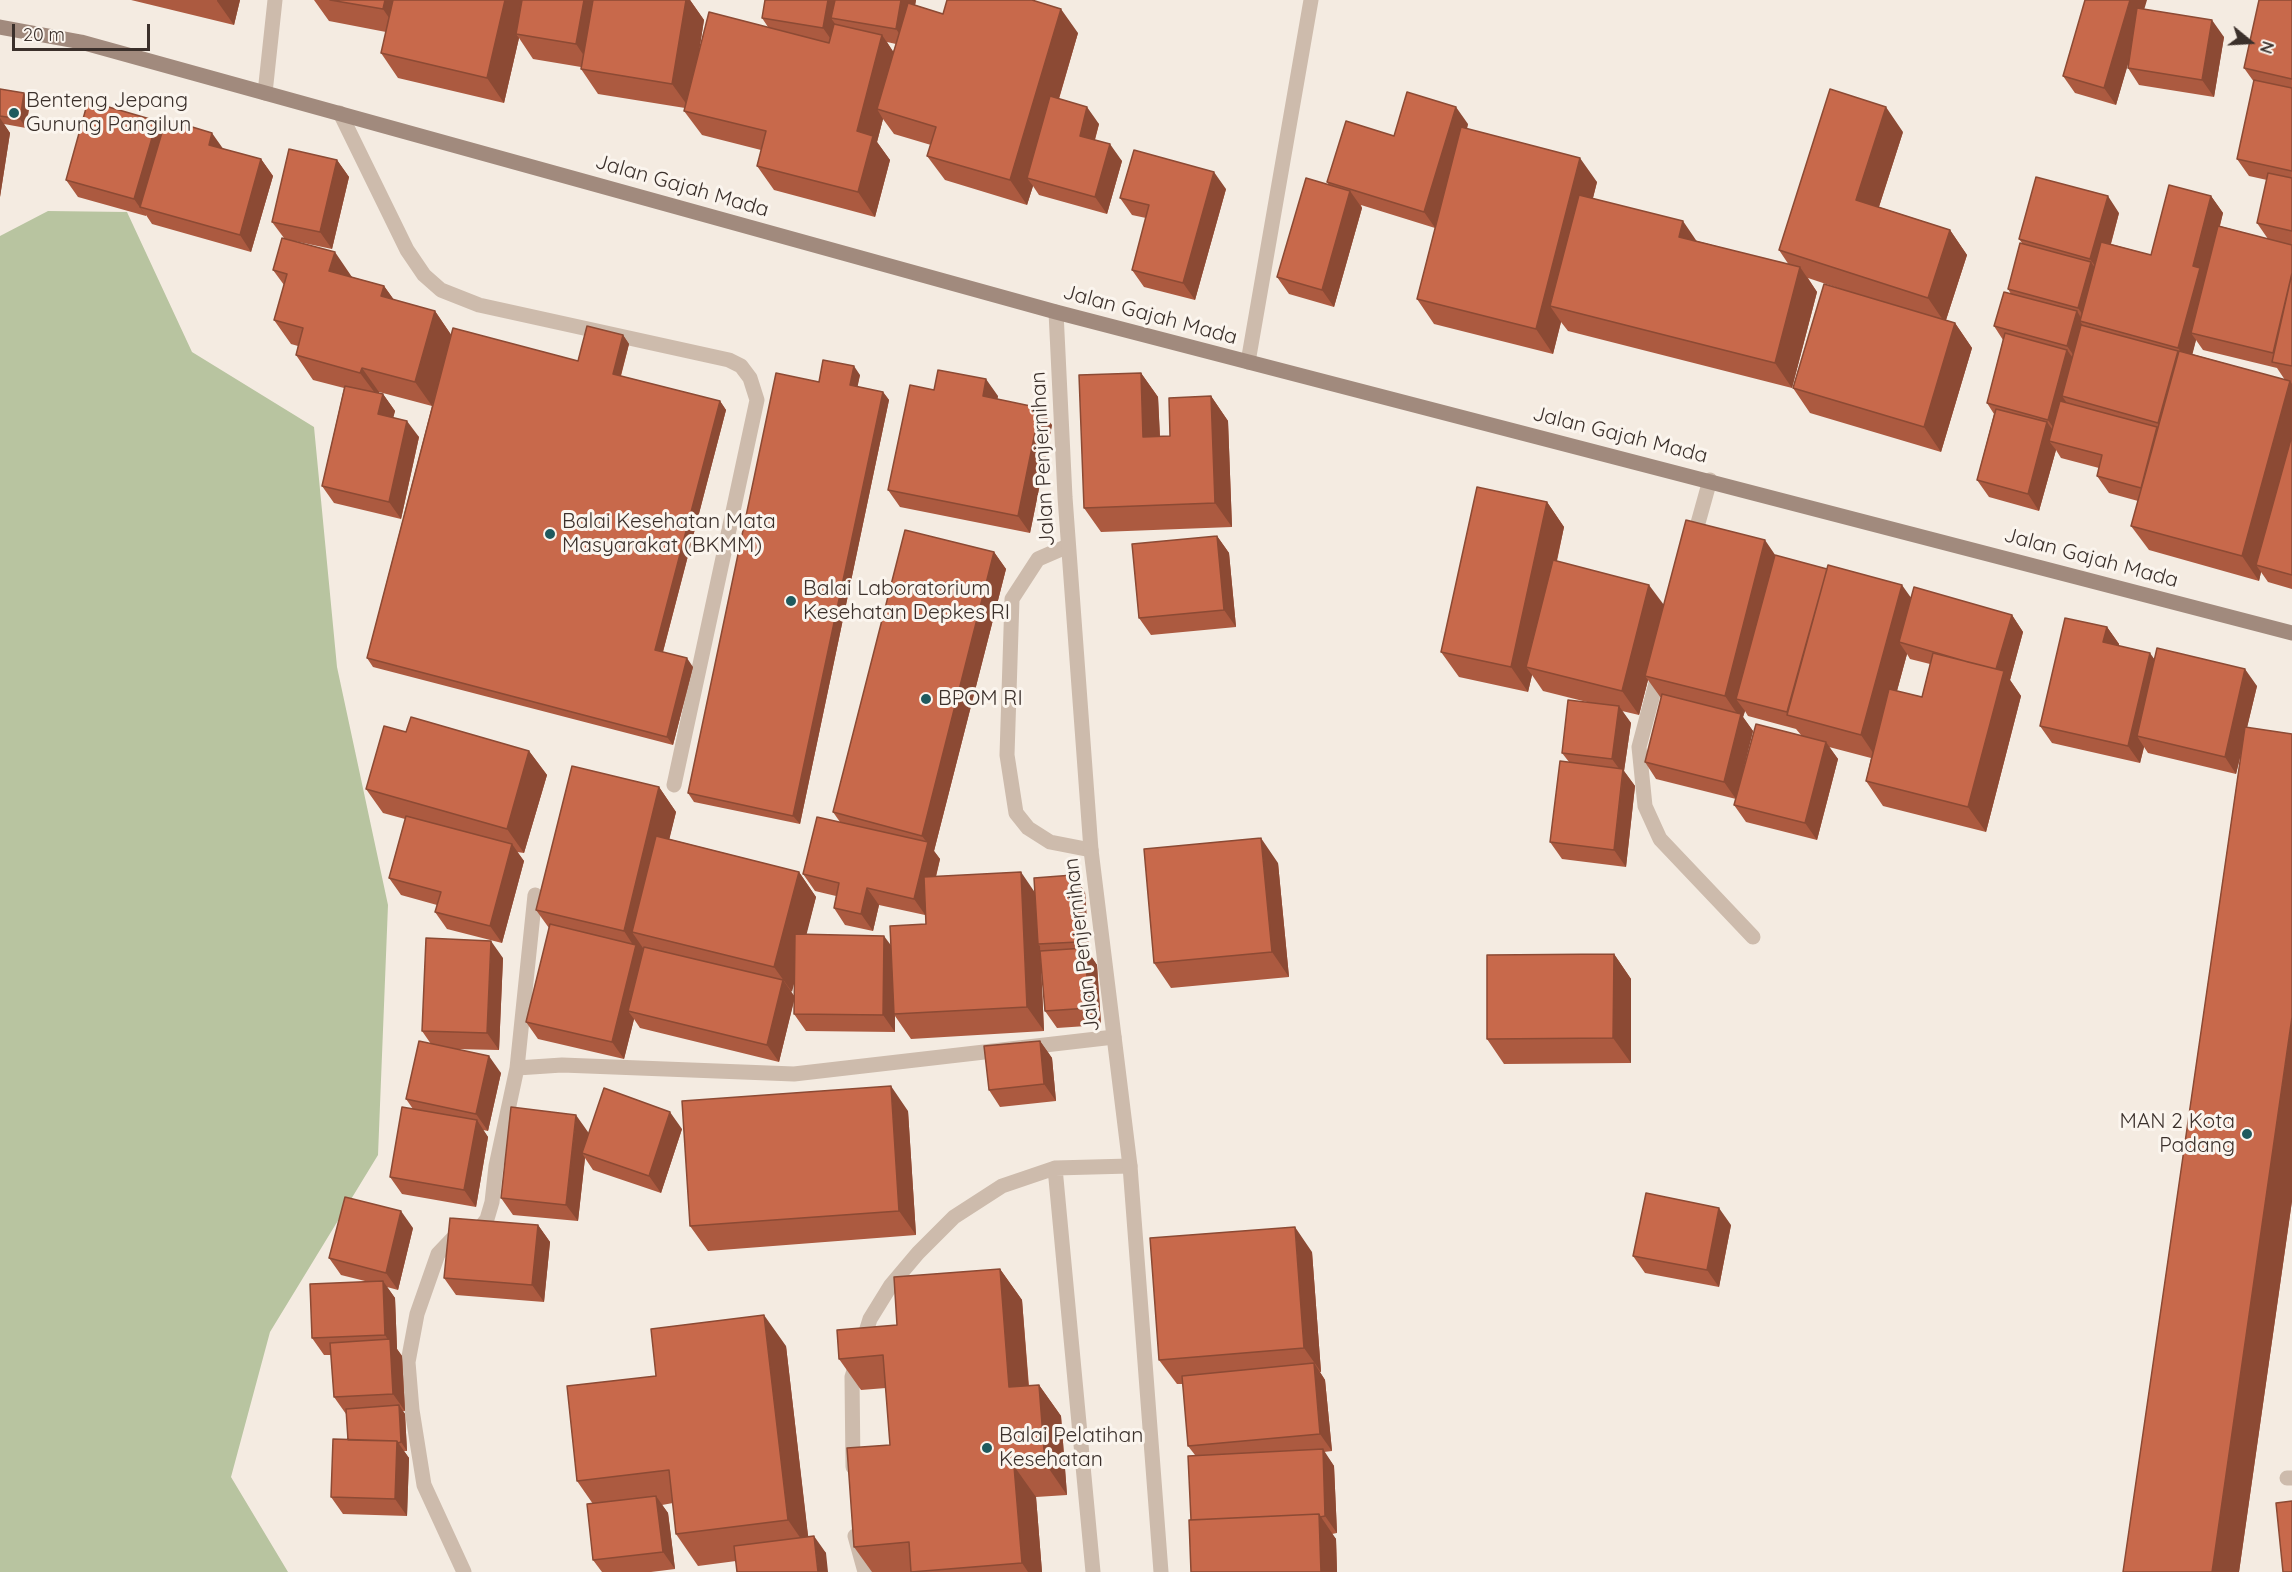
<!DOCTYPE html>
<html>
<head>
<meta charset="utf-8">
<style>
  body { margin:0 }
  #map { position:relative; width:2292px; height:1572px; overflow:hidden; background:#f4ebe1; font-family:Quicksand,sans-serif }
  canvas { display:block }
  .north { position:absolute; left:2220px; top:12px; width:60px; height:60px; -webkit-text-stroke:4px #fbf5ee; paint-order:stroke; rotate:108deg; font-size:16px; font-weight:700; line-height:24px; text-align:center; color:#3b302b }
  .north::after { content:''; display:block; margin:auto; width:21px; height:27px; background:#3b302b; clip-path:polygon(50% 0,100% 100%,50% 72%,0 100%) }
  .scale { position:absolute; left:12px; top:24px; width:138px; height:27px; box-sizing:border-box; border:3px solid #3b302b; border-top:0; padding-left:8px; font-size:18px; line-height:21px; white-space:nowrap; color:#3b302b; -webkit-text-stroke:4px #fbf5ee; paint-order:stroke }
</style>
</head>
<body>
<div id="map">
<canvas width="2292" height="1572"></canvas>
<div class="north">N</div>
<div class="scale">20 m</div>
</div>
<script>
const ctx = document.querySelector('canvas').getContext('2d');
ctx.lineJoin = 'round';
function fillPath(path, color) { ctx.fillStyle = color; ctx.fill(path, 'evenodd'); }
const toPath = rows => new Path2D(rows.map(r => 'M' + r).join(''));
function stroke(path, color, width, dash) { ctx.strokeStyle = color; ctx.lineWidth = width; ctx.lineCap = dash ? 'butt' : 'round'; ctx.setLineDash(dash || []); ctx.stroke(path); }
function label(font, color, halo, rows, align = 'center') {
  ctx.font = font + ' Quicksand,sans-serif'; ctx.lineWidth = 6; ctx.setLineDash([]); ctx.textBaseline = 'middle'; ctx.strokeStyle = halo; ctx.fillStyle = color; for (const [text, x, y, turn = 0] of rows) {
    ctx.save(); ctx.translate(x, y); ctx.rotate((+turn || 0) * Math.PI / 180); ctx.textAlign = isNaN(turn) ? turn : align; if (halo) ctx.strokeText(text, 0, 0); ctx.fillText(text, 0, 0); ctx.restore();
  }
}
const green = toPath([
  [48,211,127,212,192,352,314,427,337,667,388,905,378,1155,270,1332,231,1477,288,1572,0,1572,0,236]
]);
const service = toPath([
  [1068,546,1038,559,1012,599,1007,755,1016,813,1028,828,1050,842,1091,850],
  [1055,1168,1093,1572],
  [853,1467,852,1377,870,1319,891,1285,918,1253,954,1217,1002,1186,1055,1168,1130,1166],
  [2287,1478,2292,1478],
  [855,1536,865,1572]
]);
const minor = toPath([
  [265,93,275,0],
  [340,113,407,250,424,275,441,290,479,305,729,360,741,366,750,378,757,400,674,785],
  [1248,362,1311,0],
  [1693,541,1710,480],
  [1660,668,1639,747,1645,806,1660,839,1753,937],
  [535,895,517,1068,562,1065,794,1074,1114,1037],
  [464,1572,424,1485,412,1410,408,1362,417,1314,438,1254,459,1232,480,1228,487,1219,492,1202,496,1166,517,1068]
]);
const tertiary = toPath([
  [1056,312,1065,497,1091,850,1130,1166,1161,1572]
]);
const secondary = toPath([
  [0,27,81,42,1056,312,2292,633]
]);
const wall = toPath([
  [131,0,240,0,234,25],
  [314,0,690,0,704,20,698,58,768,27,762,18,765,0,916,0,915,5,943,14,1078,33,1059,99,1099,124,1095,140,1122,161,1107,214,1039,195,1033,186,1027,205,945,180,927,156,931,145,894,134,883,119,877,142,890,160,875,217,774,190,757,166,761,150,702,135,684,111,685,108,598,94,581,69,581,67,533,59,519,38,504,103,398,78,381,53,386,32,329,21],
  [887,42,896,44,893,52],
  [2292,0,2292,589,2268,582,2261,572,2259,581,2149,550,2131,526,2138,501,2109,493,2097,476,2099,468,2061,458,2056,450,2039,511,1989,497,1977,480,1994,414,1987,403,2003,340,1994,326,2011,294,2008,289,2022,243,2019,239,2119,213,2111,244,2151,255,2211,196,2223,213,2220,226,2268,239,2257,223,2267,180,2249,176,2237,159,2254,82,2244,68],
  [2196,340,2203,350,2277,368,2285,380,2192,354],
  [2144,9,2224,37,2214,97,2139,85,2128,68,2128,63,2116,105,2075,93,2063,76],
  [0,89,24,93,30,102,26,128,4,124,10,133,0,197],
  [157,121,163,129,223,149,261,159,273,176,251,252,152,224,146,215,146,216,78,197,66,180],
  [1468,124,1467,129,1597,182,1593,198,1697,241,1789,265,1779,250,1903,132,1879,207,1950,230,1967,255,1946,320,1955,323,1972,348,1941,452,1810,413,1793,388,1838,288,1808,278,1817,292,1792,388,1568,331,1561,322,1553,354,1434,324,1417,299,1435,228,1361,205,1362,208,1334,307,1289,294,1277,277,1329,185,1327,182,1394,136],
  [337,160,349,177,332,249,294,241,352,277,384,286,394,300,435,311,451,335,578,361,623,335,629,344,621,376,720,401,726,410,663,652,693,667,673,745,373,667,367,658,432,406,379,392,379,393,383,394,395,411,393,417,419,437,401,519,334,503,322,486,344,388,313,380,296,355,298,346,291,344,274,320,284,285,273,270,284,238,272,222],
  [1226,189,1195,300,1144,287,1132,270,1146,218,1132,215,1120,198],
  [1141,373,1158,397,1160,436,1170,436,1211,396,1228,421,1232,527,1101,532,1084,508],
  [860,375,857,387,883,392,889,400,800,824,694,802,688,793,819,382],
  [934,390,998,396,997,399,1052,425,1030,533,900,507,888,490],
  [1547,502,1564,527,1557,561,1664,605,1775,555,1911,597,2012,615,2023,632,2010,680,2021,696,1986,832,1883,806,1866,781,1871,758,1829,747,1838,759,1817,840,1746,822,1734,805,1736,799,1656,779,1645,762,1661,698,1648,680,1639,715,1622,711,1631,723,1624,771,1635,786,1626,867,1562,859,1550,842,1569,762,1562,753,1587,702,1543,691,1532,675,1528,692,1459,677,1441,652],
  [1907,654,1910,659,1930,664,1922,697,1897,691],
  [1745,711,1748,716,1796,729,1801,735,1738,791,1753,731,1743,717],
  [1217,536,1229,553,1236,627,1151,635,1139,618],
  [994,552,1006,569,934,851,940,859,936,877,1035,893,1073,875,1085,892,1089,953,1097,965,1101,1025,1057,1028,1045,1011,1041,964,1044,1031,911,1039,895,1016,895,1032,806,1031,794,1014,794,1000,779,1062,640,1028,634,1019,624,1059,538,1039,526,1022,549,928,536,910,659,787,676,812,669,839,799,872,816,897,806,934,891,945,926,924,925,915,879,905,873,931,845,925,834,908,836,896,815,891,803,874,840,822,833,812],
  [794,981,794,996,791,992],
  [2107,627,2119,644,2119,646,2155,659,2257,686,2247,727,2292,1201,2239,1572,2123,1572,2241,754,2236,774,2148,753,2144,747,2140,763,2052,743,2040,726],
  [406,732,529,751,547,775,524,853,517,852,524,861,502,943,447,929,435,912,437,905,401,895,389,878,405,819,383,813,366,789],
  [1278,863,1289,977,1171,988,1154,963],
  [1614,954,1631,979,1631,1063,1504,1064,1487,1039],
  [503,958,499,1050,454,1049,501,1073,488,1131,483,1130,488,1137,476,1207,402,1194,390,1177,413,1109,406,1099,431,1044,422,1031],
  [1040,1041,1052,1058,1056,1101,1000,1107,989,1090],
  [908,1111,916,1235,708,1251,690,1226],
  [682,1129,661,1193,593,1170,585,1158,578,1221,513,1215,501,1198,588,1132,588,1135],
  [538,1225,550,1242,544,1302,456,1295,444,1278],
  [1731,1225,1719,1287,1645,1273,1633,1256],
  [413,1228,398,1290,387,1287,395,1298,397,1349,402,1356,405,1411,403,1411,405,1414,407,1451,404,1451,409,1458,407,1516,343,1514,331,1497,348,1440,347,1414,346,1414,334,1397,331,1355,324,1355,312,1338,365,1281,341,1275,329,1258],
  [1312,1252,1321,1372,1320,1372,1325,1380,1332,1451,1324,1452,1334,1466,1337,1533,1332,1534,1336,1539,1337,1572,1191,1572,1191,1520,1195,1455,1188,1446,1183,1384,1177,1384,1159,1360],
  [1000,1269,1022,1300,1029,1386,1039,1385,1061,1416,1067,1495,1036,1497,1042,1572,872,1572,854,1547,890,1445,886,1388,861,1390,839,1359,897,1325],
  [786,1346,808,1537,826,1553,736,1561,698,1566,676,1534,673,1503,662,1505,668,1513,675,1569,651,1572,602,1572,593,1560,593,1504,577,1481,656,1376]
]);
const shadedWall = toPath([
  [217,0,240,0,234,25,217,1],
  [385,0,406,0,400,34,383,9],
  [505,0,528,0,516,34,519,38,504,103,487,78],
  [584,0,605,0,593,69,576,44],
  [686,0,690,0,704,20,690,109,672,84],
  [828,0,843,0,831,18,838,28,835,45,823,28],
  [901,0,916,0,908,46,896,29],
  [2130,0,2147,0,2116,105,2104,88],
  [1061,9,1078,33,1035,180,1027,178,1033,186,1027,205,1010,180],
  [2212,20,2224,37,2214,97,2202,80],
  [882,35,899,60,877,109,883,119,877,142,890,160,875,217,858,192,857,131],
  [24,93,30,102,26,128,20,119],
  [1087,107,1099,124,1091,153,1080,136],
  [1456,107,1468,124,1436,229,1424,212],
  [1886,107,1903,132,1873,225,1856,200],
  [0,118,10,133,0,197],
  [157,121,169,137,140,207,146,216,134,199],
  [212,133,224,150,209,145],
  [1110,144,1122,161,1107,214,1095,197],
  [1580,158,1597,182,1564,310,1550,306,1561,322,1553,354,1536,329],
  [261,159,273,176,251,252,240,235],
  [337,160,349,177,332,249,320,232],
  [1214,172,1226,189,1195,300,1183,283],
  [1350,191,1362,208,1334,307,1322,290],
  [2108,196,2119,213,2102,276,2090,259],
  [2211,196,2223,213,2191,333,2196,340,2190,364,2178,348,2193,266],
  [1683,221,1700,246,1679,237],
  [1950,230,1967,255,1945,323,1928,298],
  [335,252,352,277,346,296,329,271],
  [2091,262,2103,279,2090,325,2078,308],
  [1800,267,1817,292,1792,388,1775,363],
  [384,286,402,311,381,296],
  [435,311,452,336,432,406,415,382],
  [2077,311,2084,323,2080,321,2087,332,2079,363,2067,346],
  [1955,323,1972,348,1941,452,1924,427],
  [623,335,629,344,619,382,613,374],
  [2067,350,2079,366,2062,396,2069,406,2060,437,2048,420],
  [2178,351,2190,368,2170,440,2158,423],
  [854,366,860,375,856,394,850,385],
  [362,368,379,392,378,397,360,373],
  [1141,373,1158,397,1161,461,1143,437],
  [986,379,998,396,995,413,983,396],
  [2290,381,2292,384,2292,461,2256,565,2261,572,2259,581,2242,556],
  [883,392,889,400,800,824,793,816],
  [383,394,395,411,390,431,378,414],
  [1211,396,1228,421,1232,527,1215,503],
  [720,401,726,410,661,659,655,650],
  [1040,408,1052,425,1030,533,1018,516],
  [407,421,419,437,401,519,389,502],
  [2047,422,2059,439,2049,441,2056,450,2039,511,2028,494],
  [2157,427,2169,444,2141,488],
  [1547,502,1564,527,1533,668,1526,667,1532,675,1528,692,1511,667],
  [1217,536,1229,553,1236,627,1224,610],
  [1765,540,1782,565,1736,699,1745,711,1743,717,1753,731,1736,799,1724,782,1740,718,1725,696],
  [994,552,1006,569,934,851,940,859,926,916,914,899,928,844,922,836],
  [1649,585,1667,609,1645,676,1648,680,1639,715,1622,691],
  [1902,585,1919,609,1899,642,1907,654,1878,760,1861,735],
  [2012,615,2023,632,2010,680,2021,696,1986,832,1968,807,1996,670],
  [2107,627,2119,644,2115,659,2103,642],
  [2150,653,2162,670,2137,736,2144,747,2140,763,2128,746],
  [687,658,693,667,673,745,667,737],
  [2245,669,2257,686,2236,774,2225,757],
  [1619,706,1631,723,1624,771,1635,786,1626,867,1614,850,1623,774,1612,759],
  [1826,742,1838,759,1817,840,1805,823],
  [529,751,547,775,524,853,507,829],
  [659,787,676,812,646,935,632,932,643,948,642,954,648,962,628,1011,634,1019,624,1059,612,1042,635,948,624,931],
  [1261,838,1278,863,1289,977,1272,952],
  [512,844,524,861,502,943,490,926],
  [799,872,816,897,792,992,774,967],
  [1021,872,1038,897,1038,944,1040,946,1044,1031,1027,1007],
  [1073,875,1085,892,1089,953,1097,965,1101,1025,1089,1008,1086,954,1078,942],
  [867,888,879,905,873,931,861,914],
  [884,936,896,952,894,1014,895,1016,895,1032,883,1015],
  [491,941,503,958,499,1050,487,1033],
  [1614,954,1631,979,1631,1063,1613,1038],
  [783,980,795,997,779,1062,767,1045],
  [2292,1017,2292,1201,2239,1572,2212,1572],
  [1040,1041,1052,1058,1056,1101,1044,1084],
  [489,1056,501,1073,488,1131,476,1114],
  [891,1086,908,1111,916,1235,899,1211],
  [670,1112,682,1129,661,1193,649,1176],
  [576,1115,588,1132,586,1154,582,1153,585,1158,578,1221,566,1205],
  [477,1120,488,1137,476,1207,464,1190],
  [1719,1208,1731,1225,1719,1287,1707,1270],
  [401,1211,413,1228,398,1290,386,1273],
  [538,1225,550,1242,544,1302,532,1285],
  [1295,1227,1312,1252,1321,1372,1304,1348],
  [1000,1269,1022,1300,1031,1419,1009,1387],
  [383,1281,395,1298,397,1349,402,1356,405,1411,393,1394,390,1343,385,1335],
  [764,1315,786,1346,810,1552,788,1520],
  [1314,1363,1325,1380,1332,1451,1320,1434],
  [1039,1385,1061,1416,1067,1495,1045,1463],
  [399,1405,405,1414,407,1451,401,1442],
  [397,1441,409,1458,407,1516,395,1499],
  [1323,1449,1334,1466,1337,1533,1325,1516],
  [1014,1466,1036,1497,1042,1572,1028,1572,1022,1563],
  [656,1496,668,1513,675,1569,663,1552],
  [1319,1514,1336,1539,1337,1572,1321,1572],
  [814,1536,826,1553,828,1572,818,1572]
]);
const building = toPath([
  [330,0,385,0,383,9,330,0],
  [393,0,505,0,487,78,381,53,393,0],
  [522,0,584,0,576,44,516,34,522,0],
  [593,0,686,0,672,84,581,69,593,0],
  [765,0,828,0,823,28,762,18,765,0],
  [835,0,901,0,896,29,831,18,835,0],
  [947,0,1032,0,1061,9,1010,180,927,156,936,127,877,109,908,3,943,14,947,0],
  [2085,0,2130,0,2104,88,2063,76,2085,0],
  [2259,0,2292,0,2292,79,2244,68,2259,0],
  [2137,8,2212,20,2202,80,2128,68,2137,8],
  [709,12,829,43,834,24,882,35,857,131,873,136,858,192,757,166,766,131,684,111,709,12],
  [2254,80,2292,88,2292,171,2237,159,2254,80],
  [0,89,24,93,20,119,0,116,0,89],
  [1830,89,1886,107,1856,200,1950,230,1928,298,1779,250,1830,89],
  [1407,92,1456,107,1424,212,1327,182,1346,121,1394,136,1407,92],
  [1050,96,1087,107,1080,136,1110,144,1095,197,1027,178,1050,96],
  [88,101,157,121,134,199,66,180,88,101],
  [166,119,212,133,209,145,261,159,240,235,140,207,166,119],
  [1461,127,1580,158,1536,329,1417,299,1461,127],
  [289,149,337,160,320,232,272,222,289,149],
  [1134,150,1214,172,1183,283,1132,270,1149,205,1120,198,1134,150],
  [2268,173,2292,178,2292,231,2257,223,2268,173],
  [2036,177,2108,196,2090,259,2019,239,2036,177],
  [1306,178,1350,191,1322,290,1277,277,1306,178],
  [2169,185,2211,196,2193,266,2200,268,2178,348,2080,321,2101,242,2151,255,2169,185],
  [1579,195,1683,221,1679,237,1800,267,1775,363,1550,306,1579,195],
  [2218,226,2292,245,2292,273,2273,353,2191,333,2218,226],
  [282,238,335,252,329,271,384,286,381,296,435,311,415,382,362,368,360,373,296,355,303,328,274,320,287,274,273,270,282,238],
  [2020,243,2091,262,2078,308,2008,289,2020,243],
  [2292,273,2292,366,2272,362,2292,273],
  [1824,284,1955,323,1924,427,1793,388,1824,284],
  [2004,292,2077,311,2067,346,1994,326,2004,292],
  [2081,325,2178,351,2158,423,2062,396,2081,325],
  [587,326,623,335,613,374,720,401,655,650,687,658,667,737,367,658,453,328,578,361,587,326],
  [2005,333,2067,350,2048,420,1987,403,2005,333],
  [2179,351,2290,381,2242,556,2131,526,2179,351],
  [823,360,854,366,850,385,883,392,793,816,688,793,776,373,819,382,823,360],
  [938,370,986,379,983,396,1040,408,1018,516,888,490,910,385,934,390,938,370],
  [1141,373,1143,437,1170,436,1169,398,1211,396,1215,503,1084,508,1079,375,1141,373],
  [345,386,383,394,378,414,407,421,389,502,322,486,345,386],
  [2060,401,2157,427,2141,488,2097,476,2102,455,2049,441,2060,401],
  [1996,409,2047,422,2028,494,1977,480,1996,409],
  [2291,439,2292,439,2292,575,2256,565,2291,439],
  [1477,487,1547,502,1511,667,1441,652,1477,487],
  [1686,520,1765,540,1725,696,1645,676,1686,520],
  [905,530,994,552,922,836,833,812,905,530],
  [1217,536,1224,610,1139,618,1132,544,1217,536],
  [1775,555,1827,569,1787,712,1736,699,1775,555],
  [1553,560,1649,585,1622,691,1526,667,1553,560],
  [1828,565,1902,585,1861,735,1787,715,1828,565],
  [1914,587,2012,615,1996,669,1968,662,1899,642,1914,587],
  [2065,618,2107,627,2103,642,2150,653,2128,746,2040,726,2065,618],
  [2157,648,2245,669,2225,757,2137,736,2157,648],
  [1933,653,2004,671,1968,807,1866,781,1889,689,1922,697,1933,653],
  [1662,694,1741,714,1724,782,1645,762,1662,694],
  [1568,700,1619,706,1612,759,1562,753,1568,700],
  [411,717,529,751,507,829,366,789,384,726,406,732,411,717],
  [1756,724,1826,742,1805,823,1734,805,1756,724],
  [2245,727,2292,734,2292,1017,2212,1572,2123,1572,2245,727],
  [1560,761,1623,769,1614,850,1550,842,1560,761],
  [572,766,659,787,624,931,536,910,572,766],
  [406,816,512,844,490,926,435,912,441,892,389,878,406,816],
  [817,817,928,842,914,899,867,888,861,914,834,908,839,883,803,874,817,817],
  [656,836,799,872,774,967,632,932,656,836],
  [1261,838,1272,952,1154,963,1144,849,1261,838],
  [1021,872,1027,1007,894,1014,890,926,926,924,924,877,1021,872],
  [1073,875,1078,942,1038,944,1034,878,1073,875],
  [550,924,636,945,612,1042,526,1022,550,924],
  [795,934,884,936,883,1015,794,1014,795,934],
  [426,938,491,941,487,1033,422,1031,426,938],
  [644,947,783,980,767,1045,628,1011,644,947],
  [1085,948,1089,1008,1045,1011,1040,951,1085,948],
  [1614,954,1613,1038,1487,1039,1487,955,1614,954],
  [419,1041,489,1056,476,1114,406,1099,419,1041],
  [1040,1041,1044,1084,989,1090,984,1046,1040,1041],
  [891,1086,899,1211,690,1226,682,1101,891,1086],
  [604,1088,670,1112,649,1176,582,1153,604,1088],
  [402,1107,477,1120,464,1190,390,1177,402,1107],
  [511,1107,576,1115,566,1205,501,1198,511,1107],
  [1646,1193,1719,1208,1707,1270,1633,1256,1646,1193],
  [345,1197,401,1211,386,1273,329,1258,345,1197],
  [450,1218,538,1225,532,1285,444,1278,450,1218],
  [1295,1227,1304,1348,1159,1360,1150,1238,1295,1227],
  [1000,1269,1009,1387,1039,1385,1045,1463,1014,1466,1022,1563,911,1572,909,1542,854,1547,847,1448,890,1445,883,1355,839,1359,837,1330,897,1325,894,1277,1000,1269],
  [383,1281,385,1335,312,1338,310,1284,383,1281],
  [764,1315,788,1520,676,1534,669,1470,577,1481,567,1386,656,1376,651,1329,764,1315],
  [390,1339,393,1394,334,1397,330,1343,390,1339],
  [1314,1363,1320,1434,1188,1446,1182,1376,1314,1363],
  [399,1405,401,1442,398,1443,397,1441,348,1440,346,1409,399,1405],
  [333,1439,397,1441,395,1499,331,1497,333,1439],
  [1323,1449,1325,1516,1320,1517,1319,1514,1191,1520,1188,1456,1323,1449],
  [656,1496,663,1552,593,1560,587,1504,656,1496],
  [2292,1501,2292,1572,2283,1572,2276,1503,2292,1501],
  [1319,1514,1321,1572,1191,1572,1189,1520,1319,1514],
  [814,1536,818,1572,737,1572,734,1546,814,1536]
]);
const markers = [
  [14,113,6,"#1f5a5e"],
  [550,534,6,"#1f5a5e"],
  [791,601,6,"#1f5a5e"],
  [926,699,6,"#1f5a5e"],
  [2247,1134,6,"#1f5a5e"],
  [987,1448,6,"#1f5a5e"]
];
const poiNames = [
  ["Benteng Jepang",26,101],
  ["Gunung Pangilun",26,125],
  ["Balai Kesehatan Mata",562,522],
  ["Masyarakat (BKMM)",562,546],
  ["Balai Laboratorium",803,589],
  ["Kesehatan Depkes RI",803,613],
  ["BPOM RI",938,699],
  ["MAN 2 Kota",2235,1122,"right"],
  ["Padang",2235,1146,"right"],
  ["Balai Pelatihan",999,1436],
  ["Kesehatan",999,1460]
];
const streetNames = [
  ["Jalan Gajah Mada",682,186,16],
  ["Jalan Gajah Mada",1150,315,15],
  ["Jalan Gajah Mada",1620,435,14],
  ["Jalan Penjernihan",1043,459,-93],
  ["Jalan Gajah Mada",2091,558,15],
  ["Jalan Penjernihan",1082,945,-97]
];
fillPath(green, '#b8c4a0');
stroke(service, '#cdbbac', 15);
stroke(minor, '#cdbbac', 15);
stroke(tertiary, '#cdbbac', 15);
stroke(secondary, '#a18a7d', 15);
fillPath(wall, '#ac5a40');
fillPath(shadedWall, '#8c4a34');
fillPath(building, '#c8694b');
stroke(building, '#8c4a34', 1.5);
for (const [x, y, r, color] of markers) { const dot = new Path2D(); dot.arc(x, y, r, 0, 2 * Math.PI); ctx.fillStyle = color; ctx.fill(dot); stroke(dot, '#fbf5ee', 2); }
label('21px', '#3b302b', '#fbf5ee', poiNames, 'left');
label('21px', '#3b302b', '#fbf5ee', streetNames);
</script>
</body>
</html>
